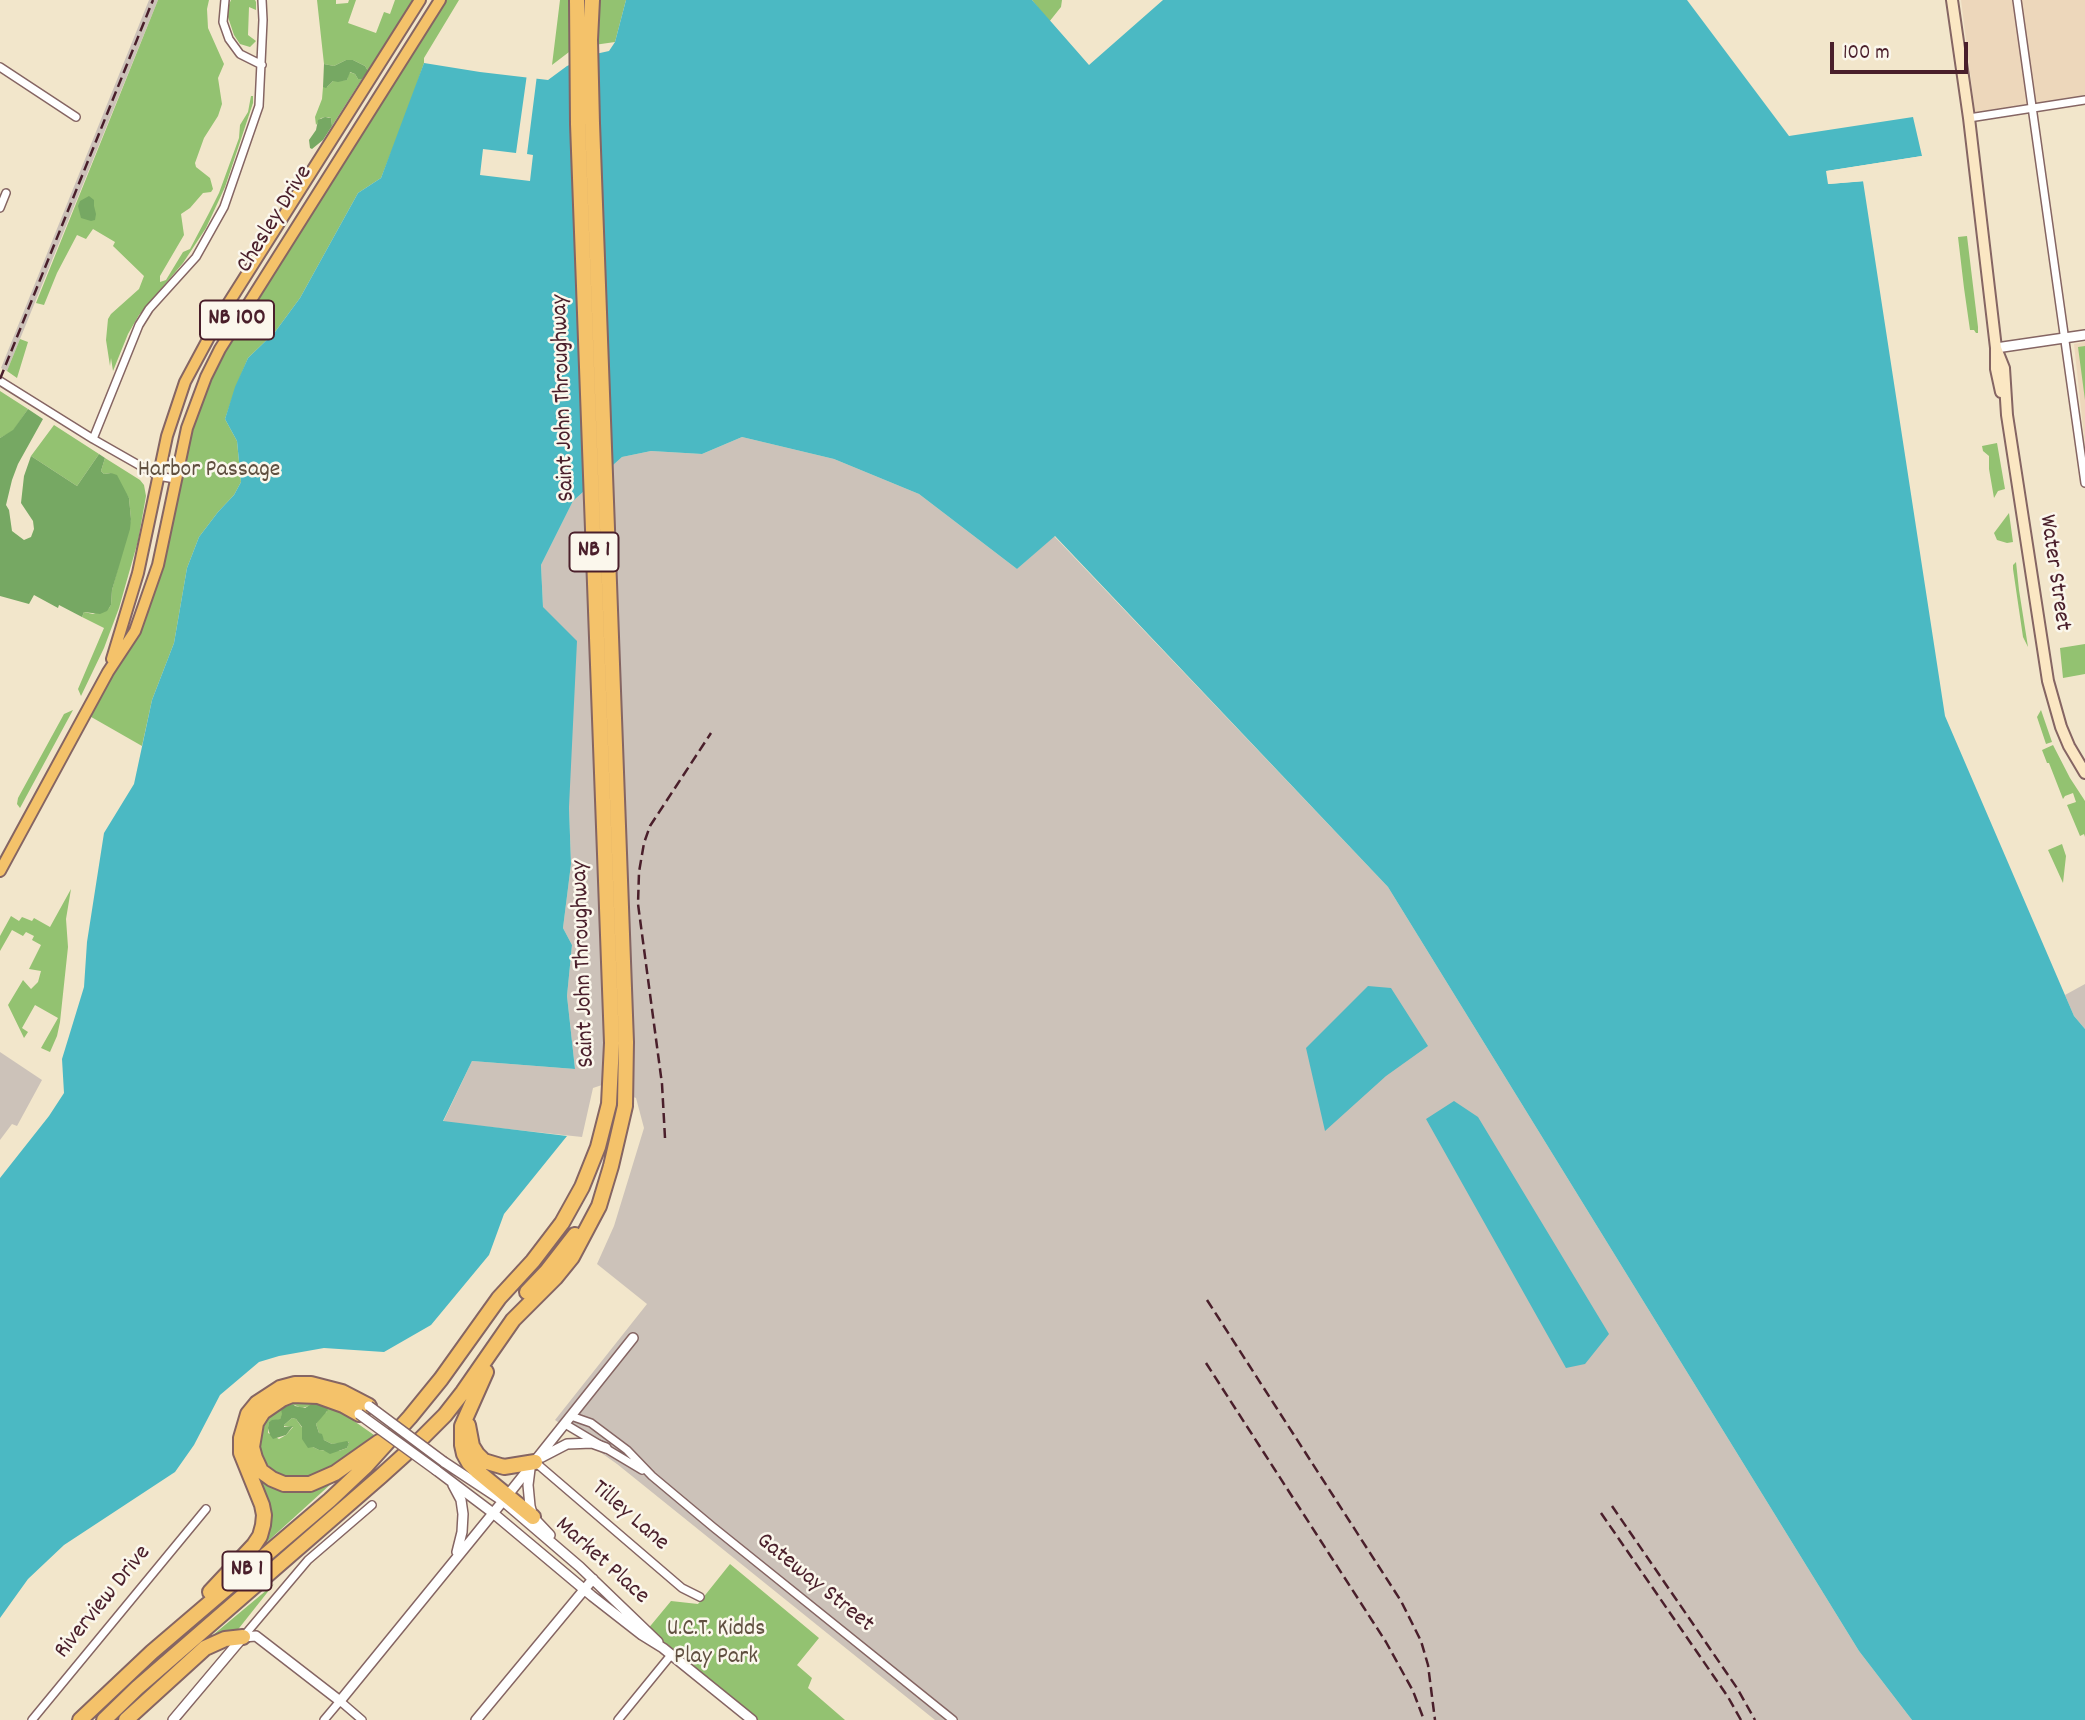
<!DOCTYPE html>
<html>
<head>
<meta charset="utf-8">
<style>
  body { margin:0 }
  #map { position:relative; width:2085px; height:1720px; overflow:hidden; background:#f2e6cb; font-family:Dekko,sans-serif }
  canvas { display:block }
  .scale { position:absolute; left:1830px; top:42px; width:138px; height:32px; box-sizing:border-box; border:4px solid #4a1f2b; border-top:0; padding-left:9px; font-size:21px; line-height:24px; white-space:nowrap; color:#4a1f2b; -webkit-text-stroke:5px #fbf7ec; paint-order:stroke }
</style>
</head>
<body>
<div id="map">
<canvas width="2085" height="1720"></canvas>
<div class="scale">100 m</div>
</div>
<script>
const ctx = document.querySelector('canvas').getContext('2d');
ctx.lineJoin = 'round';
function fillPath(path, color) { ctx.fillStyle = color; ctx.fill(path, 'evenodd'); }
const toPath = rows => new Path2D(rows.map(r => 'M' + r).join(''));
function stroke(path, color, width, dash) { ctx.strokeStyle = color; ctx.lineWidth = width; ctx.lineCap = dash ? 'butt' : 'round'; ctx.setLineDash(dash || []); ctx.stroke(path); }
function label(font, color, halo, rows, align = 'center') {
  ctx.font = font + ' Dekko,sans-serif'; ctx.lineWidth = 5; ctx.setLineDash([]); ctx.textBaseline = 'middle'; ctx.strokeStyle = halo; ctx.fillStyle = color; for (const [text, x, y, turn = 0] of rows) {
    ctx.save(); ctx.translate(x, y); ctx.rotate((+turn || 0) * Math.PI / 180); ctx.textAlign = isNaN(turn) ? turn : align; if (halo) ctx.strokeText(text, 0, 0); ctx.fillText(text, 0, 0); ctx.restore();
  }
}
const built = toPath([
  [1961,0,2085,0,2085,95,1975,112],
  [2085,342,2085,446,2074,344]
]);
const industrial = toPath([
  [149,0,158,0,7,371,1,368],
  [742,437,834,459,919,494,1017,569,1054,536,1388,887,1859,1651,1912,1720,935,1720,617,1464,555,1420,647,1304,597,1264,614,1226,644,1128,636,1098,602,1085,593,1088,582,1137,443,1122,472,1061,575,1069,567,996,572,945,563,928,571,864,569,807,543,607,541,565,573,501,622,457,651,451,702,454],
  [2085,984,2085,1029,2074,1016,2065,995],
  [0,1052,42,1080,17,1126,12,1124,0,1140]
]);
const green = toPath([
  [158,0,209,0,207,9,208,28,224,64,218,78,222,104,218,116,204,138,195,163,196,167,210,178,213,189,211,192,203,193,190,208,181,214,184,235,160,276,160,282,166,280,183,252,190,249,209,213,219,193,239,138,240,125,248,112,251,96,253,96,253,103,225,187,206,228,183,263,139,315,128,334,113,371,111,358,110,366,106,340,108,319,111,314,139,289,144,276,113,246,115,242,93,229,86,239,77,235,57,273,44,305,36,303],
  [231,0,255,0,256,2,256,10,249,7,248,35,256,41,250,47,240,44,234,35,228,17,228,7],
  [317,0,336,0,336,4,348,3,349,0,356,0,348,23,376,33,384,12,390,14,395,0,413,0,368,71,365,66,353,60,346,60,334,66,324,64],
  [440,0,459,0,424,58,424,63,408,110,381,178,358,193,300,298,275,332,248,358,236,387,225,419,237,441,241,482,234,495,218,512,199,537,187,568,174,643,152,700,142,746,86,714,135,631,175,479,206,377],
  [560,0,626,0,615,42,580,47,569,52,552,65],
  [1032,0,1062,0,1061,7,1049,22],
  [349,72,355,74,358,79,362,79,332,126,331,118,328,117,321,118,316,125,315,117,322,99,323,87,327,87,333,81,347,80],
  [1967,236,1978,327,1978,333,1976,333,1974,330,1970,330,1964,288,1958,237],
  [20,339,28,342,17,378,7,371],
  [2085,346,2085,400,2078,347],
  [0,391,28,409,13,431,0,438],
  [54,425,99,454,77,486,31,456],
  [1997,443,2005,489,1998,491,1994,498,1989,469,1989,456,1983,451,1982,446],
  [105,458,140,480,144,485,146,496,138,541,119,608,104,648,81,696,78,689,104,628,82,617,84,612,93,614,109,608,111,605,112,590,131,519,129,498,111,473,104,474,101,471],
  [2009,513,2013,542,2007,543,1997,540,1994,533],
  [2016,562,2019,590,2028,647,2023,637,2013,569,2013,565],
  [2085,644,2085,674,2063,678,2060,648],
  [73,710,20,808,17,804,18,798,64,714],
  [2041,710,2052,742,2046,744,2037,717],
  [2053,745,2070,778,2085,801,2085,837,2084,834,2080,836,2067,805,2076,802,2073,793,2065,796,2063,799,2049,763,2047,763,2042,750],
  [2062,844,2066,856,2063,883,2048,850],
  [71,889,66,919,68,947,60,1022,57,1036,50,1052,41,1048,58,1018,35,1005,22,1028,28,1032,24,1038,8,1005,23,980,31,989,38,982,41,971,29,969,41,945,32,940,34,936,26,932,23,936,12,930,0,951,0,936,11,916,19,921,22,917,32,921,34,918,50,927],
  [295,1401,320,1402,356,1418,354,1421,374,1435,347,1459,310,1479,290,1479,277,1474,266,1463,259,1449,258,1442,263,1423,278,1407],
  [292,1404,302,1408,313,1405,324,1405,327,1412,323,1413,316,1424,319,1433,324,1440,332,1444,349,1442,347,1448,339,1451,319,1450,313,1447,302,1436,303,1429,296,1419,292,1418,284,1425,284,1426,293,1427,286,1435,279,1439,268,1433,269,1422,280,1419,286,1408],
  [258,1477,332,1483,256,1552,267,1536,271,1517],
  [730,1564,819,1638,797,1665,812,1678,808,1688,845,1720,752,1720,647,1630,671,1601,698,1604],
  [274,1584,236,1632,216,1636,213,1635]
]);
const forest = toPath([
  [346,60,353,60,365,66,368,71,362,79,358,79,355,74,350,72,347,80,338,82,333,81,326,88,323,87,324,64,334,66],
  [325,117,331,118,332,126,323,140,312,149,310,148,309,140,316,130,318,120],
  [89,196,94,200,94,206,96,214,95,220,91,221,81,218,78,206,80,201],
  [28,409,43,419,18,464,12,480,6,505,9,510,12,531,24,540,31,537,34,529,33,521,21,503,24,476,31,456,77,486,99,454,105,458,101,471,104,474,111,473,117,475,129,498,131,519,130,529,112,590,111,605,107,611,100,614,84,612,82,617,59,605,58,608,34,595,29,604,0,596,0,438,13,430],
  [315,1402,319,1403,320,1405,324,1404,328,1410,316,1424,319,1433,322,1434,324,1440,332,1444,347,1441,349,1443,347,1448,330,1454,323,1450,319,1450,313,1447,308,1448,302,1439,302,1427,296,1419,292,1418,284,1425,284,1427,293,1426,286,1435,273,1439,270,1435,268,1428,269,1422,272,1420,280,1419,282,1414,281,1409,284,1407,293,1404,295,1406,305,1408]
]);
const water = toPath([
  [626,0,1032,0,1089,65,1163,0,1687,0,1789,136,1913,117,1922,156,1827,171,1829,184,1863,181,1945,716,2074,1016,2085,1029,2085,1720,1912,1720,1859,1651,1388,887,1055,536,1017,569,919,494,834,459,742,437,702,454,651,451,622,457,573,501,541,565,543,607,577,641,569,807,571,864,563,928,572,945,567,996,575,1069,472,1061,443,1121,567,1136,504,1214,489,1255,431,1325,384,1352,324,1348,279,1356,259,1362,220,1395,194,1445,175,1472,64,1545,28,1579,0,1618,0,1178,49,1116,64,1093,62,1059,84,987,87,942,104,833,134,784,152,700,174,643,187,568,199,537,218,512,234,495,241,482,237,441,225,419,235,387,248,358,275,332,300,298,358,193,381,178,424,63,480,72,548,80,567,66,591,55,609,51,615,42],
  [1368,986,1391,988,1428,1046,1386,1076,1325,1131,1306,1048],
  [1454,1101,1478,1117,1609,1334,1585,1364,1566,1368,1426,1119]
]);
const pier = toPath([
  [527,74,537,75,527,154,533,155,530,181,480,175,483,149,516,153],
  [1922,156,1921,160,1830,174,1831,181,1863,177,1867,181,1828,184,1826,171]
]);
const minor = toPath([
  [225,0,223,22,229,39,240,54,262,65],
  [2017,0,2085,483],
  [0,67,76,117],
  [1969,118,2085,100],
  [0,208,6,193],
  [0,381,93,439,158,476,175,479],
  [93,439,139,325,149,309,196,257,224,207,259,106,263,20,262,0],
  [571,1416,591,1423,627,1450,652,1476,713,1527,953,1720],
  [565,1424,642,1470],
  [535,1462,682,1588,700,1597],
  [243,1637,308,1560,372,1505],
  [32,1720,206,1509],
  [324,1720,340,1701,362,1720],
  [618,1720,671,1655]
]);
const tertiary = toPath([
  [1996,348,2085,335],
  [542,1457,567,1444,592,1443,606,1448],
  [444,1462,503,1501,580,1567,658,1642],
  [530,1469,528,1485,530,1506,533,1517,550,1535],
  [436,1470,493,1513,592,1596,642,1635,663,1648,752,1720],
  [453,1485,461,1500,463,1514,462,1532,457,1552],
  [507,1496,633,1338],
  [173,1720,243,1637,256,1636,340,1701,503,1501],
  [476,1720,593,1579]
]);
const secondary = toPath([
  [1952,0,1969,118,1996,348,1996,369,2001,392],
  [1996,348,2004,368,2007,415,2048,681,2061,727,2069,746,2085,773]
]);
const primary = toPath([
  [112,659,138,573,167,436,185,382,221,315,420,0],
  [0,871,108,672,135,631,158,565,187,428,206,377,220,349,440,0]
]);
const motorway = toPath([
  [527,1292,547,1271,575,1235],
  [486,1372,462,1426,462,1445,464,1454,469,1463,477,1471,533,1517],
  [359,1414,343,1405,318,1396,292,1395,282,1399,263,1412,256,1423,252,1447,255,1458,261,1471,272,1479,284,1484,310,1484,335,1473,379,1442],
  [468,1425,472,1446,477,1454,484,1461,504,1467,535,1462],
  [210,1592,254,1545,260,1536,263,1525,264,1515,262,1505,241,1453,241,1438,248,1414,257,1403,280,1388,295,1384,311,1384,342,1392,369,1406],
  [80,1720,152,1652,330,1500,365,1467,410,1417,441,1379,499,1298,533,1261,562,1223,582,1187,598,1147,609,1104,612,1043,578,124,577,0],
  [104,1720,137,1688,381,1476,413,1447,445,1415,463,1392,513,1320,555,1278,572,1257,599,1206,611,1166,625,1106,626,1042,592,123,590,40,592,0],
  [126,1720,205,1648,225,1639,243,1637]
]);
const rail = toPath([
  [0,379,153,0],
  [665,1138,662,1084,638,904,639,872,644,843,650,826,711,733],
  [1207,1300,1401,1601,1421,1641,1428,1665,1435,1720],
  [1206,1363,1386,1642,1413,1691,1424,1720],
  [1612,1506,1737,1688,1755,1720],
  [1601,1513,1728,1697,1741,1720]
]);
const tertiaryBridge = toPath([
  [369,1406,444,1462],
  [359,1414,436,1470]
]);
const shields = [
  [237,320,74],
  [594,552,49],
  [247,1571,49]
];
const shieldNames = [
  ["NB 100",237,320],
  ["NB 1",594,552],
  ["NB 1",247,1571]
];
const streetNames = [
  ["Chesley Drive",276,220,-58],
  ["Saint John Throughway",565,398,-92],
  ["Water Street",2053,573,82],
  ["Saint John Throughway",585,964,-92],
  ["Tilley Lane",629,1517,41],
  ["Market Place",601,1562,42],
  ["Gateway Street",814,1584,39],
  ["Riverview Drive",104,1603,-51]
];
const parkNames = [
  ["Harbor Passage",209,472],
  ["U.C.T. Kidds",716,1631],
  ["Play Park",716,1659]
];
fillPath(built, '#edd7bb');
fillPath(industrial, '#ccc2b9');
fillPath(green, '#93c271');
fillPath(forest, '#76a863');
fillPath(water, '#4bb9c3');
fillPath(pier, '#f2e6cb');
stroke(minor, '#856563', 10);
stroke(tertiary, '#856563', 12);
stroke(secondary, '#856563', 14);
stroke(primary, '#856563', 14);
stroke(motorway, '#856563', 18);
stroke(minor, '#fff', 7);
stroke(tertiary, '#fff', 9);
stroke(secondary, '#fbe7c3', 10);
stroke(primary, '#f4c26a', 10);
stroke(motorway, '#f4c26a', 14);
stroke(rail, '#4a1f2b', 2.5, [10, 5]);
stroke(tertiaryBridge, '#856563', 12, []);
stroke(tertiaryBridge, '#fff', 9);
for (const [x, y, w] of shields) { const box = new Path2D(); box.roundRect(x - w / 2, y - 19.5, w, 39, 5); ctx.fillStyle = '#fbf7ec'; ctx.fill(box); stroke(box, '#4a1f2b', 2); }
label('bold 23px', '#4a1f2b', null, shieldNames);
label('24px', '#4a1f2b', '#fbf7ec', streetNames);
label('24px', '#605040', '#fbf7ec', parkNames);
</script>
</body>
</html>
